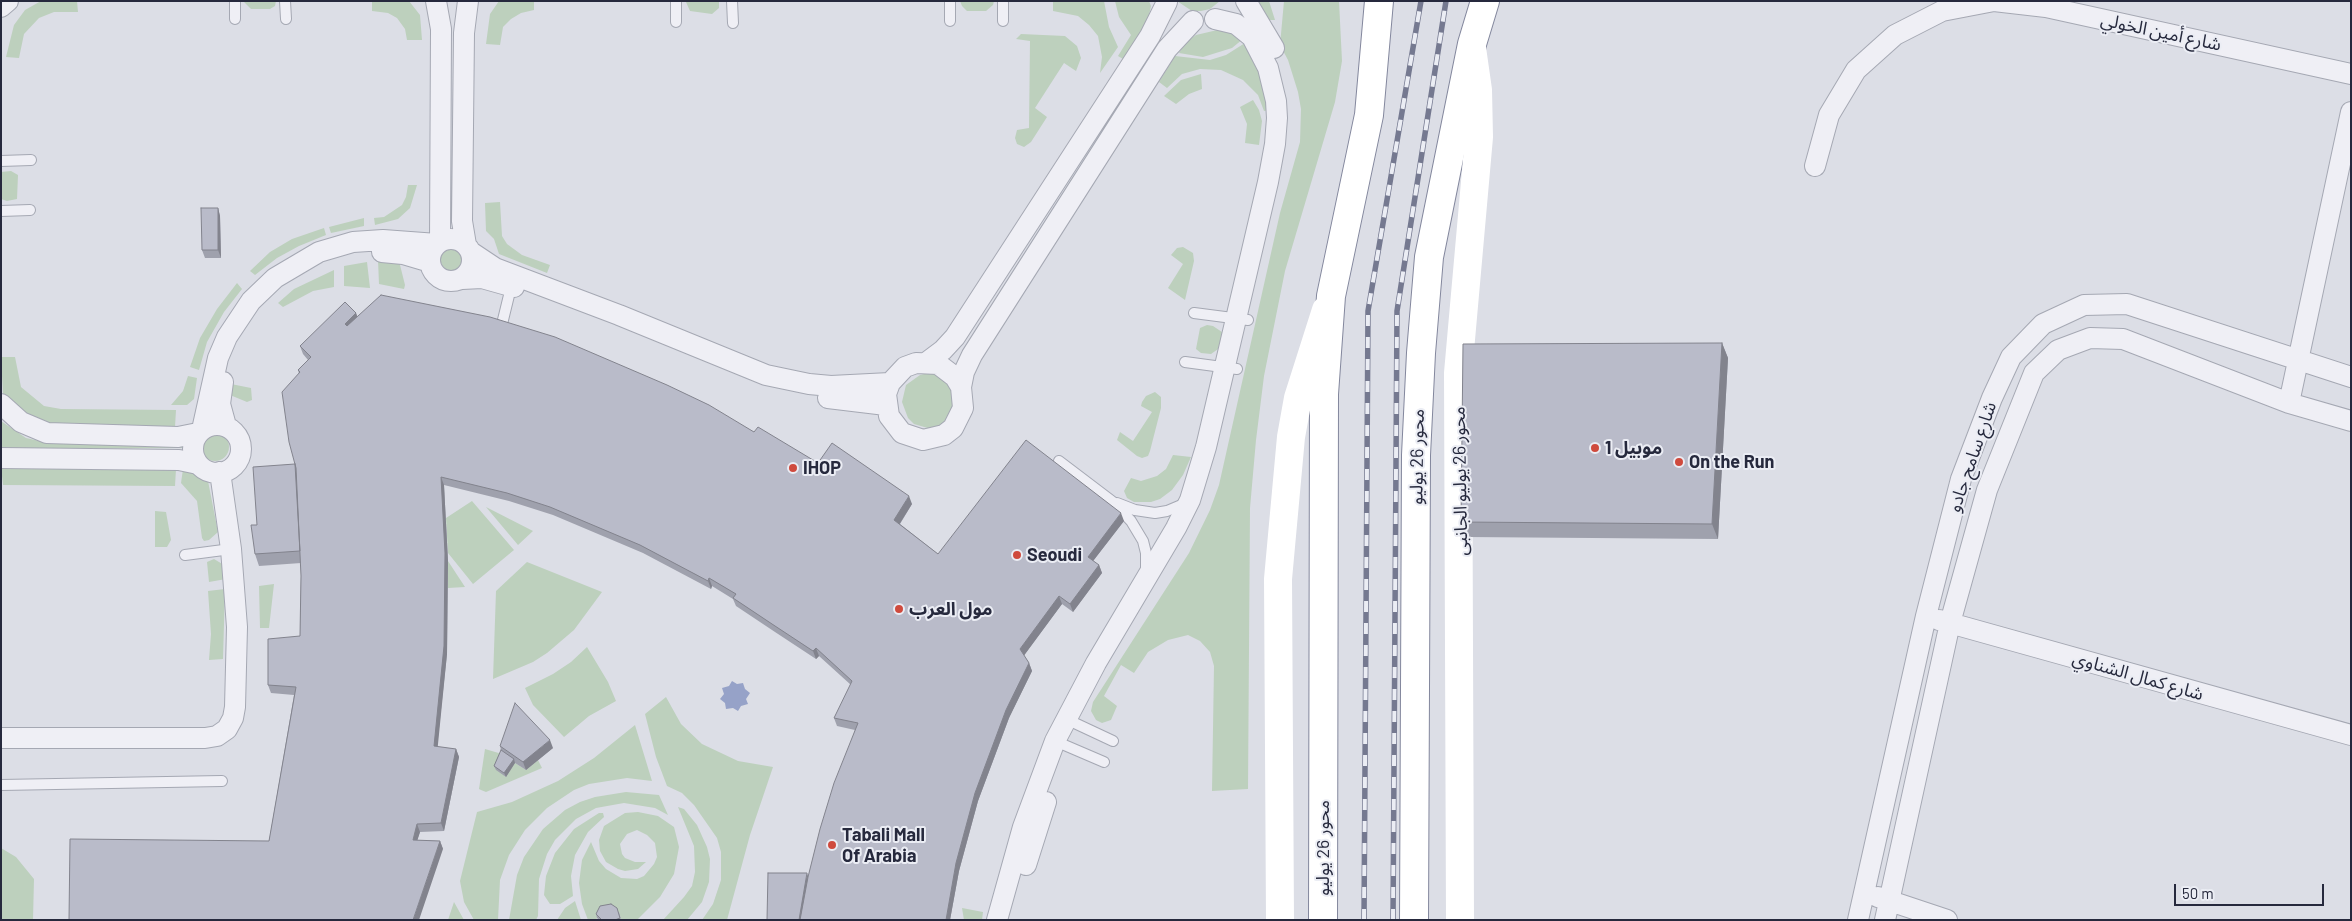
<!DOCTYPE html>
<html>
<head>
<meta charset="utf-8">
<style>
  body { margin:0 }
  #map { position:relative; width:2352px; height:921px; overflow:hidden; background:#dcdee6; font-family:Barlow,sans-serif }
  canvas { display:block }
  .frame { position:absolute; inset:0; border:2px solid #26293d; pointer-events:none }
  .scale { position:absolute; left:2174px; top:884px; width:150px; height:22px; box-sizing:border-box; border:2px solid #26293d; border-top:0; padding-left:6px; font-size:15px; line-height:18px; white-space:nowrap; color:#26293d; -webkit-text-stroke:4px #ebedf4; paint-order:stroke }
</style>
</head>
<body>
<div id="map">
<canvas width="2352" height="921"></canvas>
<div class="frame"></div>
<div class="scale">50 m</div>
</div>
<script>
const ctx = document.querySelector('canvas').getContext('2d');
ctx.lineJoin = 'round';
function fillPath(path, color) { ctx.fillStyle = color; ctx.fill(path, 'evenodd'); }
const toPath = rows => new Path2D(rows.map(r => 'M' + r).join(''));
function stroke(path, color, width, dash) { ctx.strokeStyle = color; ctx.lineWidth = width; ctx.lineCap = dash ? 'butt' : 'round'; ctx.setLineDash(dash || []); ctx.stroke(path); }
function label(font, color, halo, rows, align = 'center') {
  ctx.font = font + ' Barlow,"Noto Sans Arabic",sans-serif'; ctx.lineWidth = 4; ctx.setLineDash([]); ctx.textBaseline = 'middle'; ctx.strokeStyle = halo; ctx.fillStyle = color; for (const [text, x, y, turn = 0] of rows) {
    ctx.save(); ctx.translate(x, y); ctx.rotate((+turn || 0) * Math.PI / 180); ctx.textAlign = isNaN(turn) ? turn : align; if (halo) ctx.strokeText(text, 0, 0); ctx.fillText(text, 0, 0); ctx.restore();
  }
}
const green = toPath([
  [41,1,77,1,78,12,54,12,39,18,24,34,19,58,6,57,14,25,25,10],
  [243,1,276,1,275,6,270,9,251,9],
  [372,1,409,1,420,15,422,40,407,40,405,29,397,18,388,13,372,11],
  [499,1,534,1,534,10,521,13,511,19,503,27,500,45,486,44,490,14],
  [719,1,719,8,712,14,690,11,686,2],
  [960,1,994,1,993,5,986,11,967,11,962,6],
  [1053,1,1104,1,1109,27,1118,47,1100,73,1102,57,1098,36,1089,25,1078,16,1053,11],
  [1115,1,1149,1,1151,6,1148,20,1123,59,1118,56,1131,35,1119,17],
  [1177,1,1220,1,1210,9,1201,11,1192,11],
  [1250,1,1269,1,1275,20,1267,20],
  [1284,1,1339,1,1342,61,1335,102,1285,271,1264,376,1256,440,1250,508,1248,789,1212,791,1214,666,1210,652,1200,641,1188,635,1168,640,1148,652,1134,673,1121,665,1104,696,1117,706,1111,720,1102,723,1096,720,1091,711,1093,702,1189,553,1210,510,1219,485,1280,213,1300,142,1301,109,1298,92,1288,60,1280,45],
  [1226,28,1243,39,1232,48,1203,57,1179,53,1185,43,1196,35],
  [1021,34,1065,36,1077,46,1081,58,1076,71,1064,63,1035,108,1047,117,1031,142,1024,147,1017,144,1015,138,1017,130,1029,128,1030,41,1016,39],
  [1245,43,1257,66,1269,110,1264,111,1258,95,1243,80,1221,70,1200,69,1182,74,1167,88,1159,82,1175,56,1210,60,1226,55],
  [1201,74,1202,89,1189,94,1176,104,1164,96,1181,80],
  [1253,100,1259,110,1262,121,1259,145,1245,143,1247,124,1240,107],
  [11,171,18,175,17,199,7,201,1,199,1,172],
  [408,185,417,185,410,208,398,219,375,225,374,218,384,217,402,205,406,197],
  [500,202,502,236,507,244,522,255,550,265,547,273,499,254,494,239,486,231,485,203],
  [364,218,364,226,331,233,329,227],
  [324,228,326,235,299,246,277,258,255,275,250,271,270,252,292,239],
  '440 258a13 13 0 1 1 26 0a13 13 0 1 1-26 0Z',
  [1183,247,1193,253,1194,261,1185,300,1168,288,1183,264,1171,255,1177,248],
  [378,260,399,261,405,285,404,289,379,284],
  [367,262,370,288,344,286,344,266],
  [334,270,334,287,313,291,283,307,278,303,294,289],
  [237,283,242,289,224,312,207,342,199,370,190,367,200,338,217,309],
  [1207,325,1213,326,1222,332,1221,347,1211,354,1201,353,1196,349,1200,328],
  [1,357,15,357,21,387,44,406,61,409,176,410,175,427,60,426,33,422,3,395],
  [928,373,937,374,956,391,953,416,939,427,931,429,914,424,908,418,902,402,906,385,920,375],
  [188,376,197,378,194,399,187,405,171,405,183,391],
  [231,384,251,388,252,400,247,402,230,395],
  [1155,392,1161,397,1161,408,1150,451,1148,456,1142,458,1137,456,1117,440,1120,432,1133,441,1152,412,1141,406,1142,402,1146,396],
  [1,421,26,438,44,442,185,445,185,448,1,449],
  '201 447a14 14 0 1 1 28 0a14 14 0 1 1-28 0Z',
  [1173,455,1191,457,1183,475,1172,490,1160,499,1151,502,1134,502,1127,498,1124,491,1131,478,1141,481,1157,476,1166,469],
  [1,467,176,469,175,486,3,485],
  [183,469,198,472,208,481,218,532,209,540,204,541,202,538,197,501,181,483],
  [472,501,514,550,473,584,448,553,446,518],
  [486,507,533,531,518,545],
  [155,511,166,512,171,540,167,547,155,547],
  [214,559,224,565,226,579,209,582,207,562],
  [448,561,465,587,448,588],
  [527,562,602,592,574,630,547,653,533,662,493,679,496,591],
  [274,584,269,628,260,628,259,586],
  [225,589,223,659,209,660,211,634,208,591],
  [587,647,608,682,616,701,589,716,564,737,533,705,525,688,553,674,571,662],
  [666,697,681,724,702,744,738,761,773,767,750,835,727,920,702,920,713,904,721,880,721,852,717,838,694,805,682,793,667,786,656,757,645,714],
  [635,725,652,781,627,778,589,784,574,790,547,808,525,830,509,855,500,880,498,920,474,920,464,902,460,881,477,812,512,802,558,781,594,758],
  [485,749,502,754,505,777,515,763,526,770,538,760,542,768,486,792,481,790,479,789],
  [626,792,659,795,668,815,655,808,624,803,596,808,576,819,555,840,547,854,539,879,538,916,536,920,509,920,517,875,524,857,543,829,565,810,580,802,595,797],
  [678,807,684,809,697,825,707,847,710,859,709,882,702,902,687,920,663,920,684,897,692,886,695,872,694,846],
  [638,812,658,816,674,827,679,847,674,874,660,897,637,920,621,920,619,912,599,914,596,920,588,920,582,904,579,883,582,860,591,842,599,861,606,869,621,878,637,879,644,876,654,864,657,857,655,843,647,835,637,830,627,834,620,844,622,854,625,858,635,862,646,862,638,869,625,871,618,869,606,862,600,851,599,840,604,826,625,813],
  [599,813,603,813,604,817,588,832,575,855,571,876,573,896,560,904,550,904,544,895,546,876,555,853,574,829],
  [1,848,16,857,34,879,33,920,1,920],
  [575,901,581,920,557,920,565,908],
  [454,902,464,920,448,920],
  [962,908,983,912,982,920,964,920]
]);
const water = toPath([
  [732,681,737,684,743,683,745,689,750,693,746,699,748,704,741,706,738,711,733,708,726,709,725,703,720,699,724,694,722,688,729,686]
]);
const service = toPath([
  [235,1,235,19],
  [285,1,286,19],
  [676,1,676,22],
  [732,1,733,23],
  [950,21,950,1],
  [1003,21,1003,1],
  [1,161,31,160],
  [1,211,30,210],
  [1194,313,1248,320],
  [502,324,512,283],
  [1185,362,1237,369],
  [1059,461,1113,502,1131,521,1143,541,1146,553,1146,572],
  [1117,503,1135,510,1155,513,1167,511,1186,503],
  [185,555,231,549],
  [1066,719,1113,741],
  [1055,741,1104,762],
  [1,785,222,781]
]);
const minor = toPath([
  [436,1,441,29,440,241],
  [1246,1,1274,48],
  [1,7,8,1],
  [1815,166,1829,115,1856,70,1895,35,1942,11,1994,1,2046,7,2351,74],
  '430 260a21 21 0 1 1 42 0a21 21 0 1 1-42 0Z',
  [466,245,462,221,464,33,468,1],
  [382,252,403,254,430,262],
  [471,252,495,268,619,315,766,375,809,384,831,386,890,383],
  [462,279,482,278,514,287],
  [927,362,943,350,955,337,1150,36,1167,2],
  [223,382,220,404,226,426],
  [961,387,955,377,938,364,916,363,905,367,890,383,886,394,889,416,902,433,923,440,944,435,953,428,963,408,961,387,964,372,972,355,1167,49,1193,21],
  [828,398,886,405],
  [2289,403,2351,112],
  [1,404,21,422,47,433,178,437,198,433],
  '193 449a24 24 0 1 1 48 0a24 24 0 1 1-48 0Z',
  [202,430,218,358,227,337,251,301,275,278,319,252,353,242,383,240,437,244],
  [1,458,179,460,198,464],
  [1939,620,2351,735],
  [1,738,205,738,217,736,227,729,233,718,235,707,237,627,231,549,220,472],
  [1026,865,1046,802],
  [1878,897,1947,920],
  [997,920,1023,827,1055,741,1096,663,1176,528,1190,500,1206,447,1268,182,1275,144,1277,118,1276,101,1268,68,1252,37,1236,24,1215,19],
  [1858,920,1926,616,1961,479,1992,398,2011,357,2043,324,2084,305,2127,304,2351,377],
  [1885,920,1950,623,1987,490,2034,373,2058,350,2090,338,2123,339,2289,403,2351,421]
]);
const secondary = toPath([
  [1280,920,1278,579,1291,437,1298,398,1326,310],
  [1460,920,1458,373,1479,137,1478,90,1472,48]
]);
const trunk = toPath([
  [1323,920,1324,394,1331,296,1369,115,1379,1],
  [1414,920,1416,455,1421,353,1429,257,1472,44,1485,1]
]);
const rail = toPath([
  [1364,920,1368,311,1421,1],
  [1393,920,1397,311,1446,1]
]);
const wall = toPath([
  [218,208,220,216,221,258,205,258,202,250],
  [356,313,357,317,754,432,818,463,912,504,900,524,938,554,1124,521,1093,561,1099,565,1102,573,1073,612,1062,604,1024,655,1029,663,1032,671,1009,718,978,801,959,871,950,920,767,920,808,877,855,730,837,726,834,718,851,685,819,656,816,659,775,632,736,606,733,599,712,586,711,589,643,553,553,515,509,501,444,485,448,561,447,654,437,747,456,749,459,757,444,831,420,832,417,840,440,841,443,849,269,841,294,695,271,693,268,685,300,636,301,576,301,563,259,566,255,554,257,525,295,464,299,374,298,370,308,360,303,354,300,346],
  [1722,343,1728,358,1718,539,1467,537,1461,522],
  [500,746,553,748,526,770,515,763,506,777,496,770,494,766,501,750],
  [619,912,621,920,599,920,597,918,596,914]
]);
const shadedWall = toPath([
  [218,208,220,216,221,258,218,250],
  [356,313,359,321,348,332,345,324],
  [1722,343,1728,358,1718,539,1712,524],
  [441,477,444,485,448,561,447,654,437,754,434,746],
  [909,496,912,504,897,528,894,520],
  [1121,513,1124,521,1090,565,1088,557],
  [1099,565,1102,573,1073,612,1070,604],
  [709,578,712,586,711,589,708,581],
  [1059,596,1062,604,1023,657,1020,649],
  [816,648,819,656,816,659,813,651],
  [1029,663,1032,671,1009,718,978,801,959,871,950,920,946,920,956,863,975,793,1006,710],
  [550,740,553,748,526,770,523,762],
  [456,749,459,757,444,831,441,823],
  [514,759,515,763,506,777,504,773],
  [417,824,420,832,415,848,413,840],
  [440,841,443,849,419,920,413,920],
  [807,873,811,885,805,920,799,920]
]);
const building = toPath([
  [201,208,218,208,218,250,202,250,201,208],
  [381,295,490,317,555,337,667,385,709,405,754,432,758,427,818,463,832,443,909,496,894,520,938,554,1026,440,1121,513,1088,557,1099,565,1070,604,1059,596,1020,649,1029,663,1006,710,975,793,956,863,946,920,800,920,808,877,820,829,834,783,858,723,834,718,852,681,816,648,813,651,772,624,733,598,736,594,709,578,708,581,640,545,550,507,507,493,441,477,445,553,444,646,434,746,456,749,441,823,417,824,413,840,440,841,413,920,69,920,70,839,269,841,296,687,268,685,268,639,300,636,301,576,296,468,289,442,282,392,300,372,298,370,311,357,300,346,345,302,356,313,345,324,347,326,381,295],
  [1722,343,1712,524,1461,522,1463,344,1722,343],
  [295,464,300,551,255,554,251,525,257,525,253,467,295,464],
  [515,703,550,740,523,762,500,746,515,703],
  [501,750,514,759,504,773,494,766,501,750],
  [768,873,807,873,799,920,767,920,768,873],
  [611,904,617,908,620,918,615,920,602,920,596,914,600,906,611,904]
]);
const markers = [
  [1595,448,5,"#cf4a3d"],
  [1679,462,5,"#cf4a3d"],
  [793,468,5,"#cf4a3d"],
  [1017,555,5,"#cf4a3d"],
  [899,609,5,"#cf4a3d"],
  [832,845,5,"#cf4a3d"]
];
const streetNames = [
  ["شارع أمين الخولي",2161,32,12],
  ["محور 26 يوليو",1417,457,-89],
  ["شارع سامح جادو",1972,457,-71],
  ["محور 26 يوليو الجانبى",1460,481,-91],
  ["شارع كمال الشناوي",2138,676,16],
  ["محور 26 يوليو",1323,848,-90]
];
const poiNames = [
  ["موبيل 1",1605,448],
  ["On the Run",1689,462],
  ["IHOP",803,468],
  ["Seoudi",1027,555],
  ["مول العرب",909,609],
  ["Tabali Mall",842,835],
  ["Of Arabia",842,856]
];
fillPath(green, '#bdd0bd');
fillPath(water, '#96a2c8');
stroke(service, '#a5a8b3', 12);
stroke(minor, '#a5a8b3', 22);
stroke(trunk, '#83879d', 30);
stroke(service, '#efeff5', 10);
stroke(minor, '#efeff5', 20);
stroke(secondary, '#fff', 28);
stroke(trunk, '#fff', 28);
stroke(rail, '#757990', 5.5);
stroke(rail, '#ebedf4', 4, [11]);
fillPath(wall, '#9fa1ad');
fillPath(shadedWall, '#82838d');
fillPath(building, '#b9bbc9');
stroke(building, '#82838d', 1);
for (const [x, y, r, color] of markers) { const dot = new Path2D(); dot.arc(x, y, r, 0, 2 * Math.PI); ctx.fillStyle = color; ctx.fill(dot); stroke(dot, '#ebedf4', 2); }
label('18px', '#26293d', '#ebedf4', streetNames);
label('bold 18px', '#26293d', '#ebedf4', poiNames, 'left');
</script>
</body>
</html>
